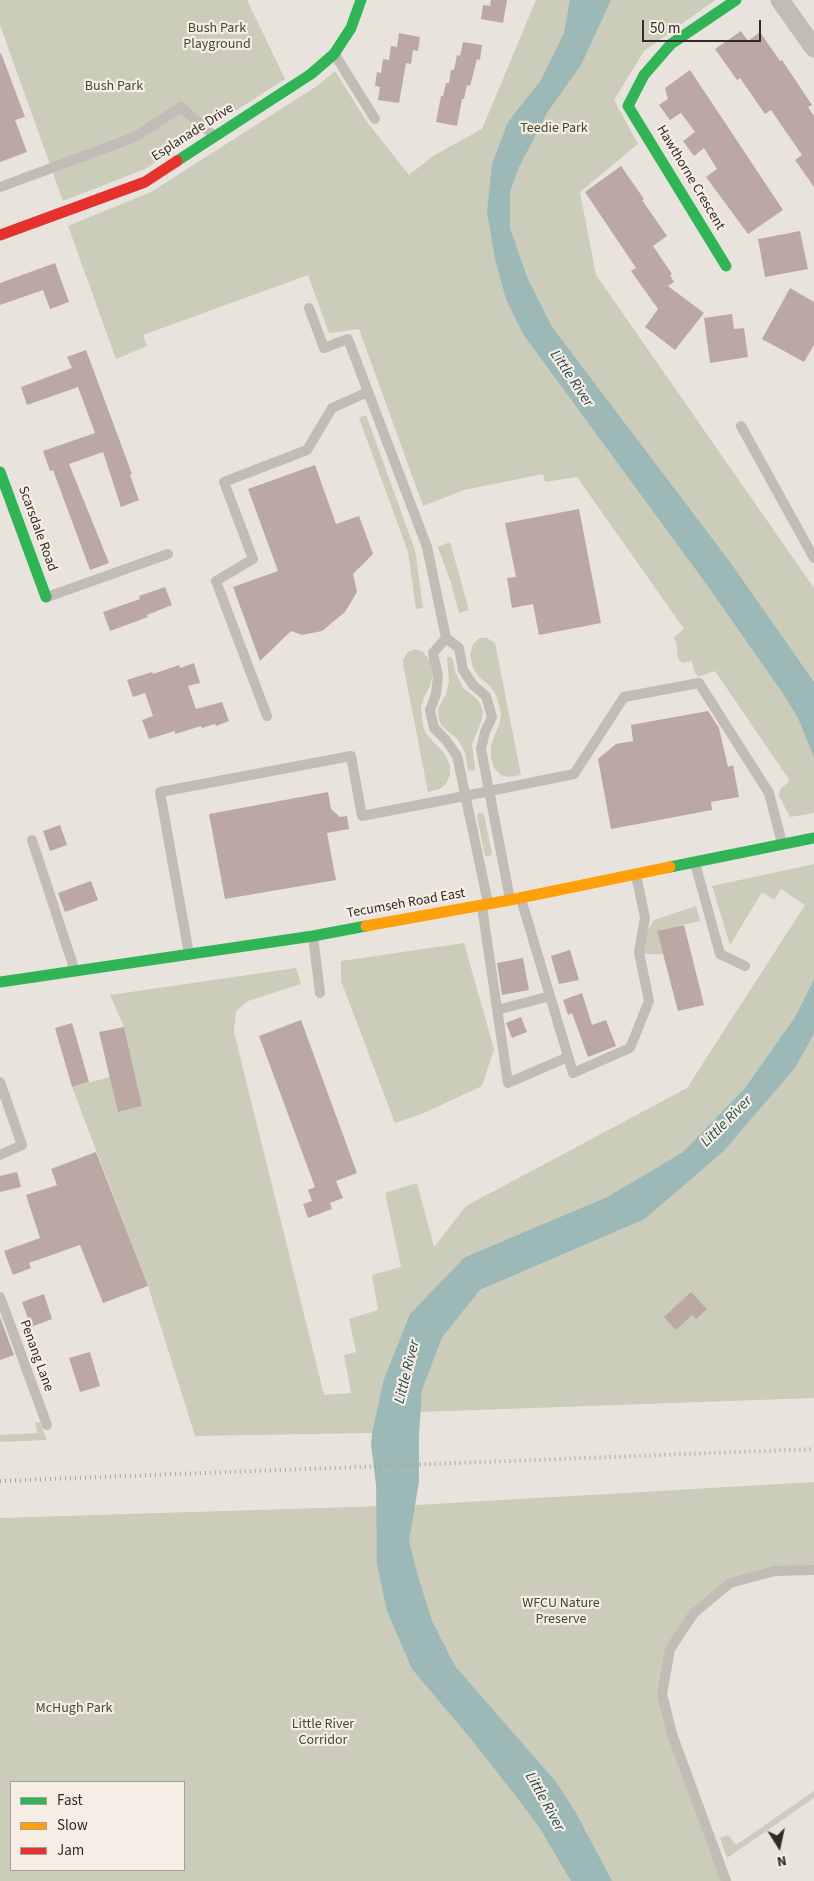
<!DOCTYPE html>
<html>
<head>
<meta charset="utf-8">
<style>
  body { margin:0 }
  #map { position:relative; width:814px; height:1881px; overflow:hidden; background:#e9e3de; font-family:"Source Sans 3",sans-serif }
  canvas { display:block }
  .legend { position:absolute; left:10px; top:1781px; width:175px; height:90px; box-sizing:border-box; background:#f6ede5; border:1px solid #a79f99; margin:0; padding:6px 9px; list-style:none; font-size:15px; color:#312a27 }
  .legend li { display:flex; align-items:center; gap:10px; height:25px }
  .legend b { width:25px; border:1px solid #a79f99 }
  .north { position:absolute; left:754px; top:1821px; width:50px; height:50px; -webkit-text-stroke:4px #f6ede5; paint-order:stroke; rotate:170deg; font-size:14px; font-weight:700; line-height:20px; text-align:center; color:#312a27 }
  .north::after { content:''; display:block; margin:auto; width:18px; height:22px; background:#312a27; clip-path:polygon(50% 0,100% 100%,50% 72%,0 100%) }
  .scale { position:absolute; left:642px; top:20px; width:119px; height:22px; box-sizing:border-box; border:2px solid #312a27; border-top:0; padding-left:6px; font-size:15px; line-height:18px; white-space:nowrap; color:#312a27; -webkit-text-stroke:4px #f6ede5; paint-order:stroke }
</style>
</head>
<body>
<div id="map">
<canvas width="814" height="1881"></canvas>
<ul class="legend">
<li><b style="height:6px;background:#30b455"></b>Fast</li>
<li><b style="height:6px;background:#ff9f0a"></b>Slow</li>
<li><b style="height:6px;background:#e5322d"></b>Jam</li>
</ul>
<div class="north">N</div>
<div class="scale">50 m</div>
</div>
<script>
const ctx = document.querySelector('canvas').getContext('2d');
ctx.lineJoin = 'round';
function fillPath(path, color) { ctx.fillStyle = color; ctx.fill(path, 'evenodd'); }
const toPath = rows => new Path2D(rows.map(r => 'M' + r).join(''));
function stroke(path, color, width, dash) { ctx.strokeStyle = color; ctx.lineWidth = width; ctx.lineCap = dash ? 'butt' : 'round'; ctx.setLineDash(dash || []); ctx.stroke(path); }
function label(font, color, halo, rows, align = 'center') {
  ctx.font = font + ' "Source Sans 3",sans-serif'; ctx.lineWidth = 4.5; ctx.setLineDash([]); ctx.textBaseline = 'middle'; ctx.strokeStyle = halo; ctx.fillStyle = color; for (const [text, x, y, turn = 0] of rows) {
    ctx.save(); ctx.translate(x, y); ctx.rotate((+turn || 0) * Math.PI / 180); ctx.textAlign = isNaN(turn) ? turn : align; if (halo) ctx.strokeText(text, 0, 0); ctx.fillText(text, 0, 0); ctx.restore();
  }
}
const green = toPath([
  [0,0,247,0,285,79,145,169,63,201,0,25],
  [536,0,715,0,644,51,614,100,638,144,580,192,596,275,814,588,814,813,790,817,779,796,780,789,790,781,715,671,698,677,694,671,692,661,682,663,678,658,676,641,673,638,684,629,577,477,545,482,543,474,464,490,423,506,359,329,329,333,308,275,143,335,147,346,116,359,68,226,151,192,320,84,335,71,367,122,409,175,433,156,482,129],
  [366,415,415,550,423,608,416,609,408,552,359,418],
  [450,542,469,610,459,613,451,583,438,547],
  [479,638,487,638,495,643,521,775,508,777,501,775,494,768,491,758,491,745,500,722,501,713,496,695,489,685,479,677,473,668,470,654,473,644],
  [415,649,423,652,430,661,433,675,430,686,424,697,421,708,423,727,427,735,444,753,450,765,450,775,446,784,440,789,428,792,403,664,403,660,408,652],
  [448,657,451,657,453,660,455,671,463,688,475,697,480,703,483,712,482,720,472,744,475,769,473,771,468,770,465,752,461,745,457,739,442,726,439,721,438,709,446,694,449,682,447,658],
  [478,813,482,813,484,815,492,854,488,857,485,855,477,817],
  [814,864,814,979,795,1017,744,1089,683,1152,607,1197,465,1257,383,1382,372,1433,195,1436,148,1286,72,1087,110,1077,118,1112,142,1106,124,1027,110,995,296,968,301,984,248,1001,236,1011,234,1032,324,1395,351,1393,344,1355,356,1352,349,1319,378,1310,372,1275,401,1267,385,1193,417,1183,434,1247,466,1206,687,1088,805,905,781,889,774,900,762,892,730,945,712,886],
  [696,906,700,921,657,931,663,954,644,954,645,935,654,920],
  [464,943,494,1049,482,1086,424,1113,395,1123,341,981,341,961],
  [814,1034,814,1398,420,1412,422,1390,442,1338,480,1290,645,1219,724,1151,795,1068],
  [40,1422,47,1440,0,1442,0,1435,38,1433,35,1423],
  [814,1482,814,1570,730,1583,694,1612,670,1649,662,1694,726,1881,0,1881,0,1518,416,1505],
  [11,1782,184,1782,184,1870,11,1870],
  [814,1791,814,1798,727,1858,720,1838,728,1835,736,1845]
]);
const water = toPath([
  [570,0,611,0,581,65,547,113,519,167,510,192,510,228,527,277,552,327,730,562,814,682,814,757,798,718,782,692,707,585,523,334,506,299,495,259,487,212,492,164,508,122,541,80,564,33],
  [814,979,814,1034,795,1068,724,1151,645,1219,480,1290,442,1338,422,1390,419,1436,419,1482,409,1541,418,1576,432,1621,455,1666,556,1782,576,1813,612,1881,571,1881,539,1827,515,1795,471,1739,412,1669,387,1611,377,1564,376,1485,371,1445,372,1433,383,1382,410,1314,465,1257,607,1197,683,1152,744,1089,795,1017]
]);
const building = toPath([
  [491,0,507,0,503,23,481,19,483,5,490,6],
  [741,31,748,41,760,32,780,61,782,60,812,105,808,107,814,116,814,187,795,160,802,155,771,110,765,114,740,78,737,80,715,49],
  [399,33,420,37,418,51,413,50,411,64,406,63,399,103,378,100,380,87,375,86,377,72,381,73,383,59,389,60,391,46,397,47],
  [463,42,482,45,480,60,477,59,470,86,467,85,464,99,462,99,457,126,436,122,441,96,443,96,446,83,449,83,451,70,454,70,457,55,460,56],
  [1,53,25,117,15,120,27,152,0,162,0,54],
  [690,70,783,210,748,234,706,177,717,169,704,148,694,156,683,141,695,132,681,113,670,120,659,105,668,99,665,88],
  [621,166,644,199,642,200,667,236,653,246,672,274,670,275,674,282,668,286,704,313,675,350,645,327,658,309,631,271,636,268,585,192],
  [800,231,808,269,765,277,758,239],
  [55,263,69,302,50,309,43,290,0,305,0,283],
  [790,288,814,302,814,345,804,362,762,339],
  [732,314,734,329,744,328,748,357,710,363,704,318],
  [86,350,132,474,130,475,139,500,121,507,103,452,69,464,109,563,90,570,53,470,50,471,43,451,95,433,78,387,27,405,21,387,72,368,67,357],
  [315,465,336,524,359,516,373,554,353,574,357,592,345,612,322,631,302,635,291,631,260,661,233,587,278,571,248,489],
  [579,509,601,623,539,635,533,604,512,608,507,578,516,577,505,523],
  [165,587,172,605,147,615,148,617,110,631,103,612,140,599,139,596],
  [194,663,200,683,188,686,196,709,222,702,229,721,216,726,215,724,202,728,201,726,175,734,175,731,149,739,142,720,153,716,145,693,133,697,127,680,152,672,153,674,179,665,180,668],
  [708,711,719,728,728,767,733,765,739,797,711,802,712,810,611,829,598,759,616,744,633,741,631,725],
  [328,792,331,809,340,817,347,816,349,829,327,833,336,880,225,899,209,814],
  [60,825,67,845,50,851,43,831],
  [91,881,98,900,65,912,58,893],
  [684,925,704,1005,678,1011,657,931],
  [570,950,579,980,559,984,551,956],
  [523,958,529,990,502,995,497,963],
  [582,993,592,1025,606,1020,616,1046,588,1057,572,1013,568,1015,563,1000],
  [521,1017,527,1032,512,1038,506,1023],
  [301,1020,357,1173,336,1181,343,1198,330,1203,332,1209,308,1218,303,1204,312,1201,308,1190,315,1187,259,1036],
  [72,1023,89,1082,72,1087,55,1028],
  [124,1027,142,1106,118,1112,99,1032],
  [96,1152,148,1286,103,1303,80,1245,29,1263,31,1268,13,1275,4,1251,40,1238,26,1195,57,1185,51,1169],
  [17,1172,21,1187,0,1192,0,1176],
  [691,1292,707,1309,696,1319,692,1315,676,1330,664,1317],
  [44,1294,52,1319,31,1327,22,1302],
  [0,1317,14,1355,0,1360],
  [90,1352,100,1386,80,1392,69,1358]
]);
const lane = toPath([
  [335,55,375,119],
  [0,187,135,137,181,107,214,136],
  [309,308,324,348,348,339,427,547,446,638,459,648,463,670,473,685,486,696,492,717,485,732,481,749,510,899],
  [741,426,814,558],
  [47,597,168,554],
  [446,638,433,653,438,676,436,694,430,710,434,728,446,740,457,756,488,903],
  [267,716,216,581,253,559,224,482,307,450,332,408,368,392],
  [32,840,75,971],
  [695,863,720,954,745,966],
  [521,899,573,1073,630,1048,649,1001,639,952,645,918,636,875],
  [482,907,508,1083,568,1057],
  [313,937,320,993],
  [189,954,160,792,351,756,362,816,465,796,574,774,624,697,699,683,769,793,782,843],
  [497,1010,550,996],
  [0,1082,22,1145,0,1155],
  [0,1297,47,1425],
  [726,1881,672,1734,662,1694,670,1649,694,1613,730,1583,775,1571,814,1570]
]);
const street = toPath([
  [780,0,814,48]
]);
const fast = toPath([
  [177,161,311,74,334,54,351,28,361,0],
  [726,266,628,106,644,75,671,44,736,0],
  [0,472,46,597],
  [670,867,814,838],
  [0,982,313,936,366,926]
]);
const slow = toPath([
  [366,926,510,900,670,867]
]);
const jam = toPath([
  [0,235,145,182,177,161]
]);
const rail = toPath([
  [0,1481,814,1449]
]);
const parkNames = [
  ["Bush Park",217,29],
  ["Playground",217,45],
  ["Bush Park",114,87],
  ["Teedie Park",554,129],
  ["WFCU Nature",561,1604],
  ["Preserve",561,1620],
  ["McHugh Park",74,1709],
  ["Little River",323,1725],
  ["Corridor",323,1741]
];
const streetNames = [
  ["Esplanade Drive",193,133,-33],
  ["Hawthorne Crescent",690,178,59],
  ["Scarsdale Road",37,529,70],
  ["Tecumseh Road East",406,904,-10],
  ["Penang Lane",36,1356,70]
];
const waterNames = [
  ["Little River",571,379,56],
  ["Little River",727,1122,-45],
  ["Little River",408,1372,-76],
  ["Little River",544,1802,61]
];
fillPath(green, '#cbccba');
fillPath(water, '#9db9b7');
fillPath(building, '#bba8a2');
stroke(lane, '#c2bcb7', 10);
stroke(street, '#c2bcb7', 19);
stroke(fast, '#30b455', 11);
stroke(slow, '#ff9f0a', 11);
stroke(jam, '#e5322d', 11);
stroke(rail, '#a9a5a2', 4, [1, 4]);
label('14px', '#434c2e', '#f6ede5', parkNames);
label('14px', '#312a27', '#f6ede5', streetNames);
label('italic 15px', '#224d4d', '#f6ede5', waterNames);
</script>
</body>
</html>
